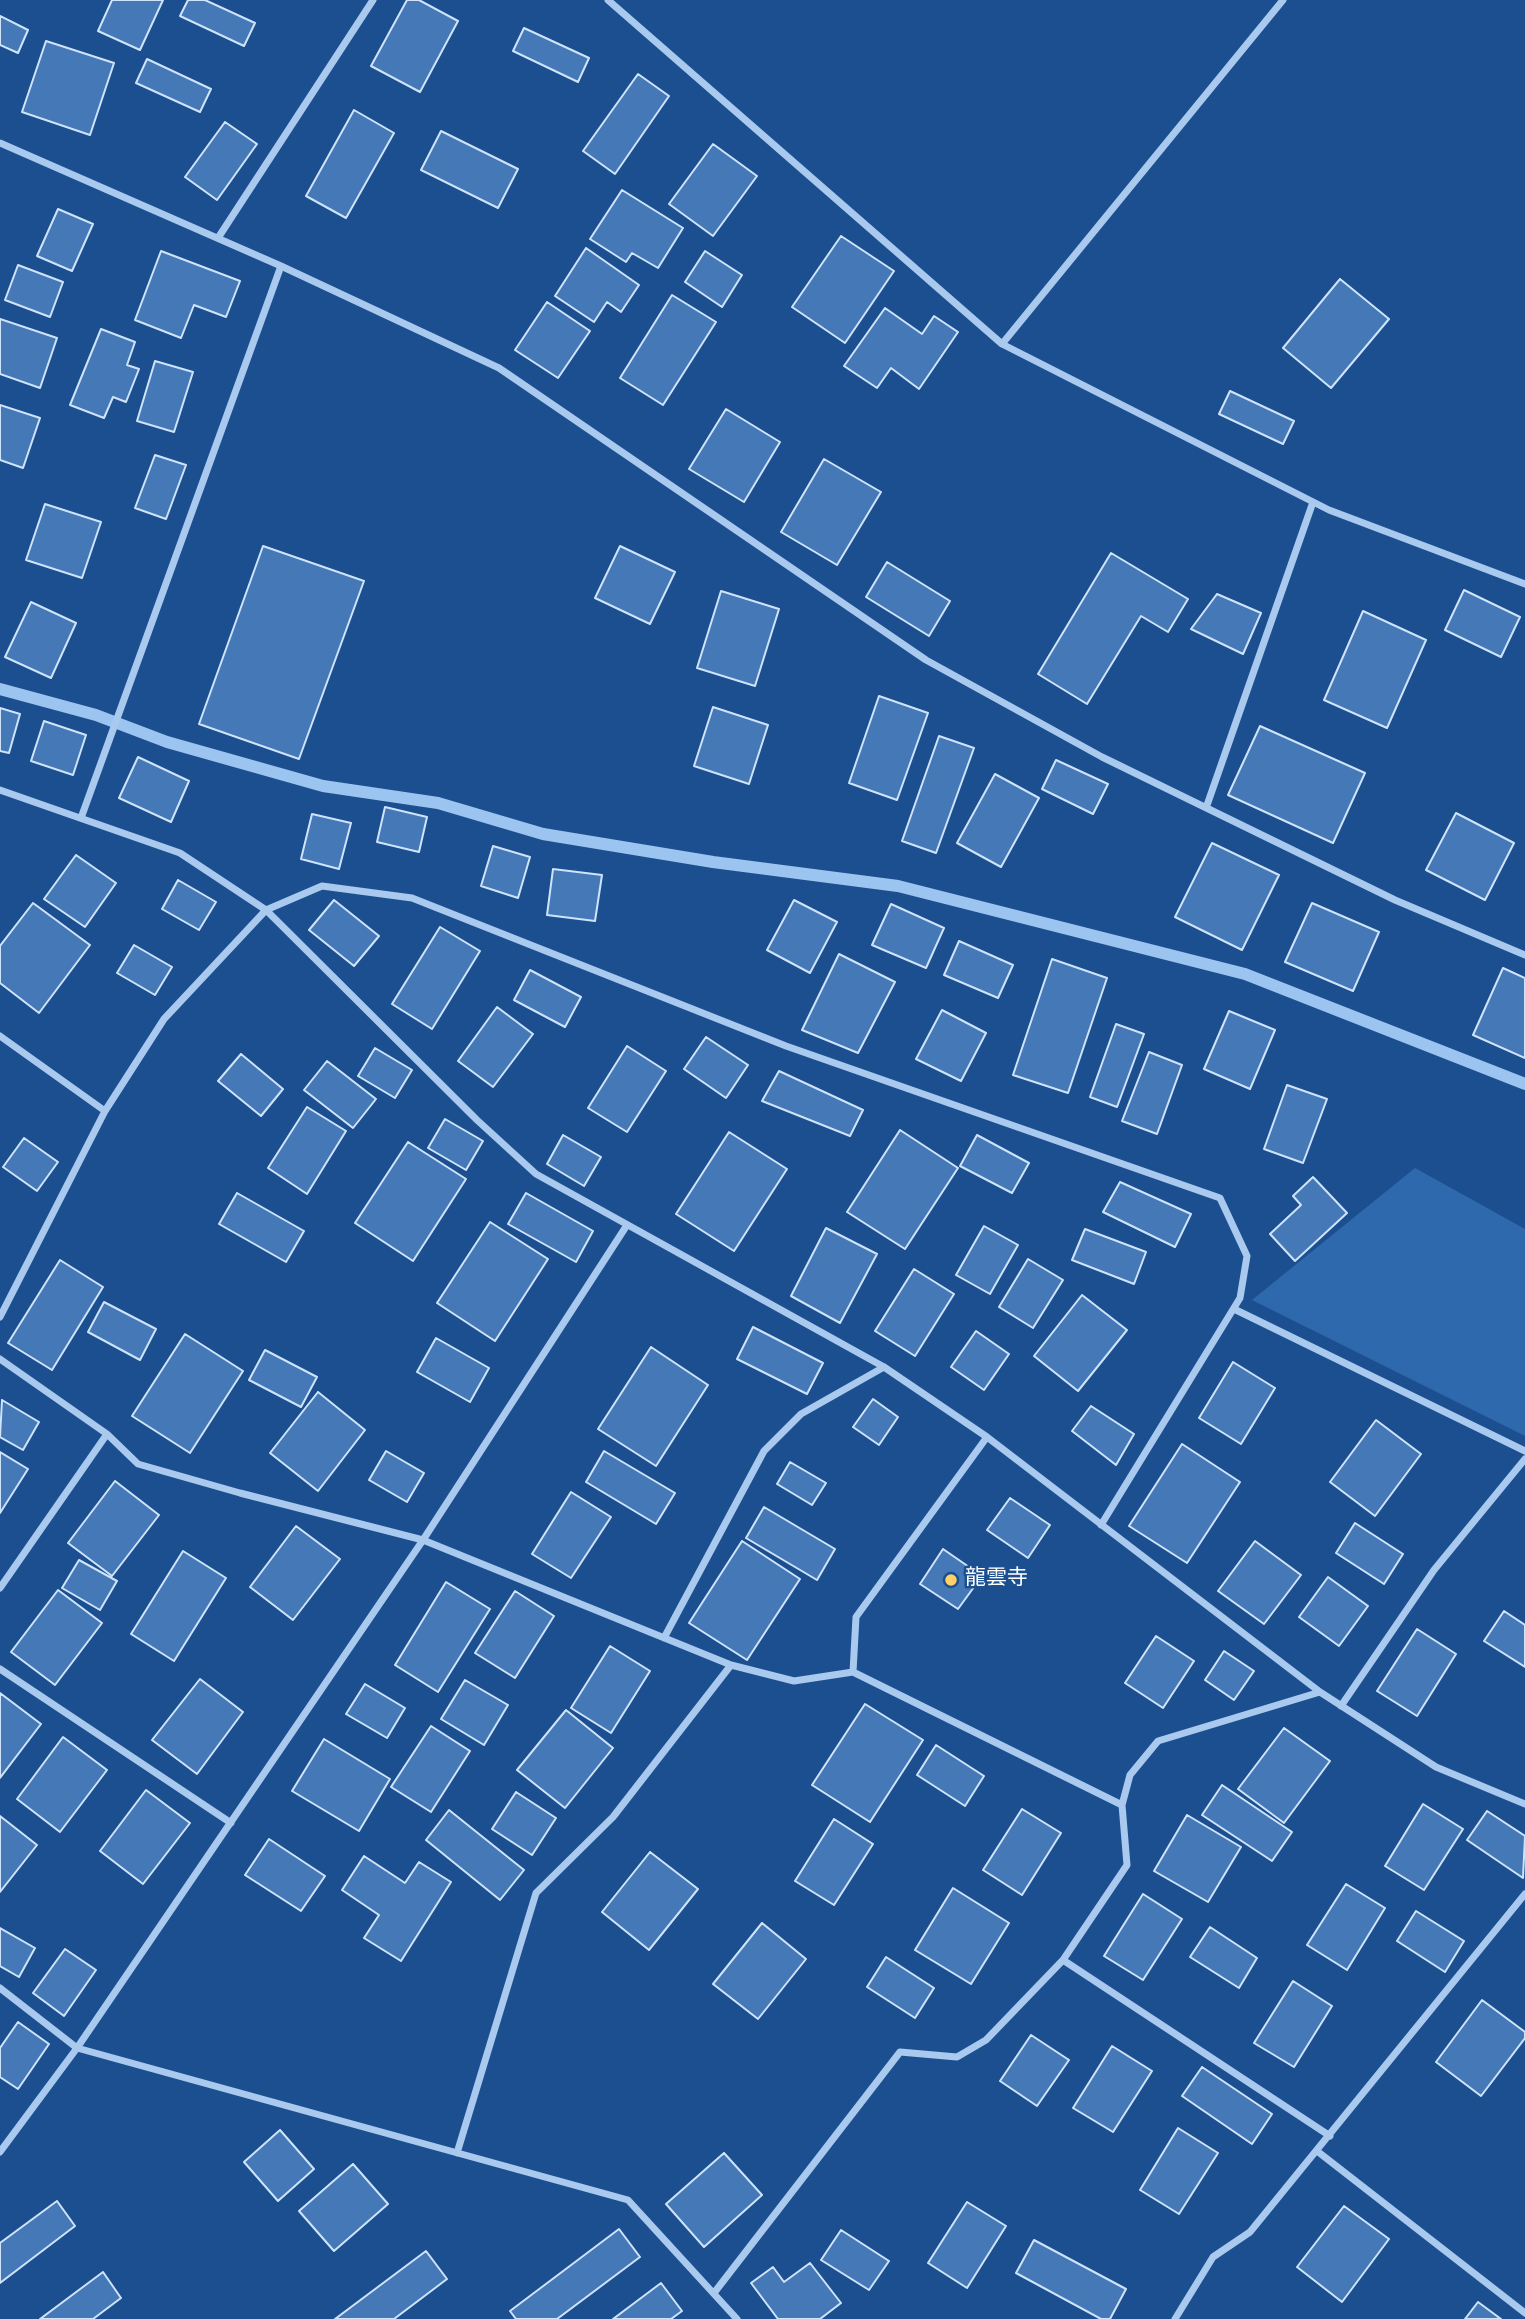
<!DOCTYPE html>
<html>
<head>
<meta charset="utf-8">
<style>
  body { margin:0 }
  canvas { display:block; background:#1b4f8f }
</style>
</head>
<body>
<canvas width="1525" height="2319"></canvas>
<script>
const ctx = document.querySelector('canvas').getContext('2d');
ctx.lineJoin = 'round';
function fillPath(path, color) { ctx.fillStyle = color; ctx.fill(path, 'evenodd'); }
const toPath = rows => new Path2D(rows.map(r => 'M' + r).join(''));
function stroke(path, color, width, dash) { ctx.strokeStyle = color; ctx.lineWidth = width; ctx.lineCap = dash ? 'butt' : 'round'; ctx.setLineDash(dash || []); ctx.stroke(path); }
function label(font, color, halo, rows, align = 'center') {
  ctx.font = font + ' Overpass,"Noto Sans JP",sans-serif'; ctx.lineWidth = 5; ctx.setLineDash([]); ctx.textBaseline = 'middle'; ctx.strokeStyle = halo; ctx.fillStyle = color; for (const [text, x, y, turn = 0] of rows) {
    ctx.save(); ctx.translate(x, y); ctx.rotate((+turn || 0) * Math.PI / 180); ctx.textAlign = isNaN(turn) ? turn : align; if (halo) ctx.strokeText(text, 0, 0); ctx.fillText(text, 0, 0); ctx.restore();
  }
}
const green = toPath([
  [1415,1168,1525,1229,1525,1436,1252,1300]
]);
const stream = toPath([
  [0,689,96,715,167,742,323,786,438,803,543,834,713,862,898,886,1245,974,1525,1084]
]);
const building = toPath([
  [112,0,163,0,140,50,98,31,112,0],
  [188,0,205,0,255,23,244,46,180,16,188,0],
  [407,0,419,0,458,21,420,92,371,66,407,0],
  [0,16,28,30,18,53,0,45,0,16],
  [524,28,589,58,578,82,513,51,524,28],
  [46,41,114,63,90,135,22,112,46,41],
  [147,59,211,89,200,112,136,83,147,59],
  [638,74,669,96,615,174,583,151,638,74],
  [354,110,394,133,346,218,306,196,354,110],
  [225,122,257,144,217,200,185,177,225,122],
  [441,131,518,169,498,208,421,170,441,131],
  [713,144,757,176,713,236,669,204,713,144],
  [622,190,683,228,658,268,632,253,626,262,590,239,622,190],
  [58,209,93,224,72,271,37,256,58,209],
  [841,236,894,271,845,343,792,307,841,236],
  [586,248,639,285,621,312,607,302,594,322,555,296,586,248],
  [161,251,240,281,226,317,194,305,181,338,135,320,161,251],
  [705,251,742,275,722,307,685,282,705,251],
  [18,265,63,282,50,317,5,300,18,265],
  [1340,279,1389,319,1331,388,1283,348,1340,279],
  [672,295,716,322,663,405,620,378,672,295],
  [547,302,590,331,558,378,515,350,547,302],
  [885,308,922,334,934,316,958,332,919,389,891,368,877,388,844,366,885,308],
  [0,319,57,338,40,388,0,374,0,319],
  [101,329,135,342,127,365,139,369,126,402,113,397,104,418,70,405,101,329],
  [155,361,193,372,174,432,137,421,155,361],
  [1230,391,1294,421,1283,444,1219,414,1230,391],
  [0,405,40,418,23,468,0,460,0,405],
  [726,409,780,442,744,502,689,469,726,409],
  [155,455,186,465,166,519,135,508,155,455],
  [824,459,881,492,837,565,781,532,824,459],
  [45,504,101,522,82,578,26,560,45,504],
  [263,546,364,581,299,759,199,724,263,546],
  [620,546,675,572,650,624,595,598,620,546],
  [1111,553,1188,599,1168,632,1141,616,1087,704,1038,674,1111,553],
  [887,562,950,601,929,636,866,597,887,562],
  [1464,590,1520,617,1501,657,1445,630,1464,590],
  [721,591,779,609,755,686,697,668,721,591],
  [1217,594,1261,613,1243,654,1191,629,1217,594],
  [31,602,76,623,51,678,5,657,31,602],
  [1363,611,1426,640,1387,728,1324,700,1363,611],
  [879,696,928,713,897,800,849,783,879,696],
  [713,707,768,725,749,784,694,766,713,707],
  [0,708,20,714,9,753,0,751,0,708],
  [44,721,86,735,73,775,31,761,44,721],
  [1260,726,1365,773,1333,843,1228,795,1260,726],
  [939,736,974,748,936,853,902,841,939,736],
  [138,757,189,781,171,822,119,798,138,757],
  [1056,760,1108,784,1093,814,1042,789,1056,760],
  [995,774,1039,798,1001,867,957,843,995,774],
  [385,807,427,817,419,852,377,842,385,807],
  [1456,813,1514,843,1485,900,1426,870,1456,813],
  [312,814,351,823,339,869,301,859,312,814],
  [1212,843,1279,875,1242,950,1175,917,1212,843],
  [493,846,530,857,518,898,481,886,493,846],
  [76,855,116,883,85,927,44,899,76,855],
  [553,869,602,875,595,921,547,915,553,869],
  [178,880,216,902,199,930,162,909,178,880],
  [334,900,379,936,354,966,309,930,334,900],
  [794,900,837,922,810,973,767,950,794,900],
  [33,903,90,945,39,1013,0,983,0,946,33,903],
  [1312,903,1379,932,1353,991,1285,962,1312,903],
  [891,904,944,928,926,968,872,945,891,904],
  [440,927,480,951,432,1029,392,1004,440,927],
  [959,941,1013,965,998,998,944,975,959,941],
  [134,945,172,967,155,995,117,973,134,945],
  [839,954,895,982,858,1053,802,1030,839,954],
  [1052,959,1107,978,1068,1093,1013,1075,1052,959],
  [1503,968,1525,978,1525,1058,1473,1035,1503,968],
  [530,970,581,997,565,1027,514,1000,530,970],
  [497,1007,533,1034,493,1087,458,1061,497,1007],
  [942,1010,986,1033,961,1081,916,1059,942,1010],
  [1229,1011,1275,1030,1250,1089,1204,1069,1229,1011],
  [1116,1024,1144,1034,1117,1107,1090,1097,1116,1024],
  [706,1037,748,1065,726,1098,684,1069,706,1037],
  [627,1046,666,1071,627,1132,588,1108,627,1046],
  [375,1048,412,1070,395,1098,358,1076,375,1048],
  [1149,1052,1182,1065,1157,1134,1122,1121,1149,1052],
  [241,1054,283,1089,261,1116,218,1081,241,1054],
  [327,1061,376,1099,353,1128,304,1090,327,1061],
  [779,1071,863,1110,850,1136,762,1101,779,1071],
  [1287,1085,1327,1099,1303,1163,1264,1149,1287,1085],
  [307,1107,346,1131,307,1194,268,1168,307,1107],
  [445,1119,483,1141,466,1170,428,1148,445,1119],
  [900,1130,958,1168,905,1249,847,1212,900,1130],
  [729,1132,787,1169,734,1251,676,1214,729,1132],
  [563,1135,601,1157,584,1186,547,1164,563,1135],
  [977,1135,1029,1163,1012,1193,960,1166,977,1135],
  [24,1138,58,1162,37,1191,3,1167,24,1138],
  [408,1142,466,1179,413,1261,355,1223,408,1142],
  [1313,1177,1347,1213,1295,1261,1270,1234,1301,1205,1293,1196,1313,1177],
  [1120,1182,1191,1214,1175,1247,1103,1212,1120,1182],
  [237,1193,304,1231,286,1262,219,1224,237,1193],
  [526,1193,593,1231,576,1262,508,1224,526,1193],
  [490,1222,548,1259,495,1341,437,1303,490,1222],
  [984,1226,1018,1245,990,1294,956,1275,984,1226],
  [826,1228,877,1254,840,1323,791,1296,826,1228],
  [1085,1229,1146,1252,1134,1284,1072,1260,1085,1229],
  [1028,1259,1063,1280,1033,1328,999,1307,1028,1259],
  [60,1260,103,1287,52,1370,8,1343,60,1260],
  [914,1269,954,1294,915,1356,875,1331,914,1269],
  [1082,1295,1127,1330,1078,1391,1034,1356,1082,1295],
  [104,1302,156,1329,140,1360,88,1332,104,1302],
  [753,1327,823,1363,807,1394,737,1359,753,1327],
  [976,1331,1009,1354,984,1390,951,1367,976,1331],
  [185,1334,243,1371,190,1453,132,1416,185,1334],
  [436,1338,489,1368,470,1402,417,1372,436,1338],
  [651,1347,708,1385,656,1466,598,1429,651,1347],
  [265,1350,317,1377,301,1407,249,1380,265,1350],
  [1233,1362,1275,1388,1241,1444,1199,1418,1233,1362],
  [318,1392,365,1430,318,1491,270,1453,318,1392],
  [873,1399,898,1417,879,1445,853,1427,873,1399],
  [2,1400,39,1422,23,1450,0,1437,2,1400],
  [1091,1406,1134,1434,1116,1465,1072,1431,1091,1406],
  [1376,1420,1421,1454,1375,1516,1330,1482,1376,1420],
  [1182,1444,1240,1482,1187,1563,1129,1526,1182,1444],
  [386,1451,424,1473,407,1502,369,1480,386,1451],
  [604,1451,675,1493,656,1524,586,1482,604,1451],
  [0,1452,28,1469,0,1513,0,1452],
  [790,1462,826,1483,812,1505,777,1484,790,1462],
  [115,1481,159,1515,112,1576,68,1543,115,1481],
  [571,1492,611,1517,571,1578,532,1554,571,1492],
  [1010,1498,1050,1525,1028,1558,987,1530,1010,1498],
  [764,1507,835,1549,817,1580,746,1538,764,1507],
  [1355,1523,1403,1554,1384,1584,1336,1553,1355,1523],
  [296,1526,340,1559,293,1620,250,1587,296,1526],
  [742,1541,800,1579,747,1660,689,1623,742,1541],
  [1255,1541,1301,1575,1264,1624,1218,1591,1255,1541],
  [943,1549,982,1576,958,1609,920,1584,943,1549],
  [183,1551,226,1578,174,1661,131,1634,183,1551],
  [79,1560,117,1581,100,1610,62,1588,79,1560],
  [1328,1577,1368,1606,1339,1646,1299,1617,1328,1577],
  [446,1582,490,1609,438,1692,395,1665,446,1582],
  [58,1590,102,1623,55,1685,11,1652,58,1590],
  [515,1591,554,1616,515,1678,475,1653,515,1591],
  [1504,1611,1525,1625,1525,1667,1484,1641,1504,1611],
  [1417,1629,1456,1654,1417,1716,1377,1691,1417,1629],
  [1156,1636,1194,1661,1163,1708,1125,1683,1156,1636],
  [610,1646,650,1671,611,1733,571,1708,610,1646],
  [1224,1651,1254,1671,1234,1700,1205,1680,1224,1651],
  [200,1679,243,1712,197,1774,152,1740,200,1679],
  [465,1680,508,1705,484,1745,441,1719,465,1680],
  [365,1684,405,1708,387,1738,346,1714,365,1684],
  [0,1693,41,1724,0,1778,0,1693],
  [865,1704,923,1740,870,1822,812,1785,865,1704],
  [566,1710,613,1748,565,1808,517,1770,566,1710],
  [431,1726,470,1751,431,1812,391,1787,431,1726],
  [1284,1728,1330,1761,1284,1823,1238,1789,1284,1728],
  [63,1737,107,1770,60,1832,17,1799,63,1737],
  [324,1739,390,1779,359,1831,292,1791,324,1739],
  [936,1745,984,1776,965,1806,917,1775,936,1745],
  [1222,1785,1292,1832,1272,1861,1202,1815,1222,1785],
  [146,1790,190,1823,143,1884,100,1851,146,1790],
  [516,1792,556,1818,532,1855,492,1829,516,1792],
  [1423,1804,1463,1829,1424,1890,1385,1866,1423,1804],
  [1022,1809,1061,1833,1022,1895,983,1870,1022,1809],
  [449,1810,524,1870,500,1900,426,1840,449,1810],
  [1487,1811,1525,1836,1523,1878,1467,1840,1487,1811],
  [1187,1815,1241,1847,1208,1902,1154,1871,1187,1815],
  [0,1816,37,1845,0,1892,0,1816],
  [834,1819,873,1844,834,1905,795,1881,834,1819],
  [269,1839,325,1876,301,1911,245,1875,269,1839],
  [650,1852,698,1889,649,1950,602,1912,650,1852],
  [364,1856,405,1883,419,1862,451,1882,401,1961,364,1938,379,1915,342,1890,364,1856],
  [1346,1884,1385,1908,1347,1970,1307,1945,1346,1884],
  [953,1888,1009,1923,971,1984,915,1950,953,1888],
  [1143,1894,1182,1919,1143,1980,1104,1956,1143,1894],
  [1416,1911,1464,1941,1445,1972,1397,1941,1416,1911],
  [762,1923,806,1959,758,2019,713,1984,762,1923],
  [1210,1927,1257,1958,1239,1988,1190,1957,1210,1927],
  [0,1928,35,1948,19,1977,0,1966,0,1928],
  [65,1949,96,1970,64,2016,33,1993,65,1949],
  [886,1957,934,1988,915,2018,867,1987,886,1957],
  [1293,1981,1332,2006,1294,2067,1254,2043,1293,1981],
  [1482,2000,1525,2032,1525,2038,1481,2096,1436,2062,1482,2000],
  [18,2022,49,2044,18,2089,0,2077,0,2048,18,2022],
  [1031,2035,1069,2060,1037,2106,1000,2081,1031,2035],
  [1112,2046,1152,2071,1113,2132,1073,2108,1112,2046],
  [1202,2067,1272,2114,1252,2144,1182,2096,1202,2067],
  [1178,2128,1218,2153,1179,2214,1140,2190,1178,2128],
  [280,2130,314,2169,278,2201,244,2162,280,2130],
  [724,2153,762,2195,704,2247,666,2204,724,2153],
  [353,2164,388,2204,334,2251,299,2211,353,2164],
  [57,2201,75,2226,0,2283,0,2243,57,2201],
  [967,2202,1006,2226,967,2288,928,2263,967,2202],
  [1344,2206,1389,2239,1342,2302,1297,2267,1344,2206],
  [619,2229,640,2257,557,2319,516,2319,510,2311,619,2229],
  [841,2230,889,2261,869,2290,821,2260,841,2230],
  [1034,2240,1126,2289,1110,2319,1101,2319,1016,2273,1034,2240],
  [426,2251,447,2279,394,2319,335,2319,426,2251],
  [810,2263,841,2303,820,2319,778,2319,751,2283,773,2267,784,2282,810,2263],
  [103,2272,121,2298,93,2319,40,2319,103,2272],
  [661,2283,682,2311,671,2319,613,2319,661,2283],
  [1478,2302,1501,2319,1465,2319,1478,2302]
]);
const minor = toPath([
  [608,0,1002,344,1329,510,1525,584],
  [0,143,281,266,499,368,926,660,1102,757,1395,900,1525,955],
  [218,238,373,0],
  [1002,344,1283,0],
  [0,790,180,853,266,910,477,1120,536,1174,884,1367,987,1437,1320,1692,1436,1767,1525,1804],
  [1206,808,1313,502],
  [81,818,281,266],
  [0,1036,105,1111],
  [1234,1309,1525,1451],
  [0,1317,105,1111,164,1019,266,910,322,886,412,898,786,1046,1220,1198,1247,1256,1240,1298,1101,1525],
  [0,1359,107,1434,138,1464,240,1493,423,1540,731,1665,794,1681,853,1672,1122,1805],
  [0,1588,107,1434],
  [664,1638,764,1451,801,1414,884,1367],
  [0,1669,231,1823],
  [853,1672,856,1617,987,1437],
  [1341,1706,1434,1570,1525,1459],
  [1063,1960,1330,2136],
  [0,1988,77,2048,628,2200,737,2319],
  [1317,2151,1525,2313],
  [0,2152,77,2048,423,1540,627,1225],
  [457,2153,536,1893,613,1817,731,1665],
  [714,2293,900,2052,957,2057,986,2040,1063,1960,1127,1865,1122,1805,1130,1775,1158,1741,1320,1692],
  [1175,2319,1213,2257,1250,2232,1525,1894]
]);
const markers = [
  [951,1580,7,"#ffd166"]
];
const poiNames = [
  ["龍雲寺",965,1580]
];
fillPath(green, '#2e69ad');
stroke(stream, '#9cc4f0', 12);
fillPath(building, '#4478b7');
stroke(building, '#cfe3fa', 2);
stroke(minor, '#a9c9ee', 7);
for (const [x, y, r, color] of markers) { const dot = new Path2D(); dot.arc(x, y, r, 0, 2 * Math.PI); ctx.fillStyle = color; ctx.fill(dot); stroke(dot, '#1b4f8f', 2.5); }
label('21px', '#fff', '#1b4f8f', poiNames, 'left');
</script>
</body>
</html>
